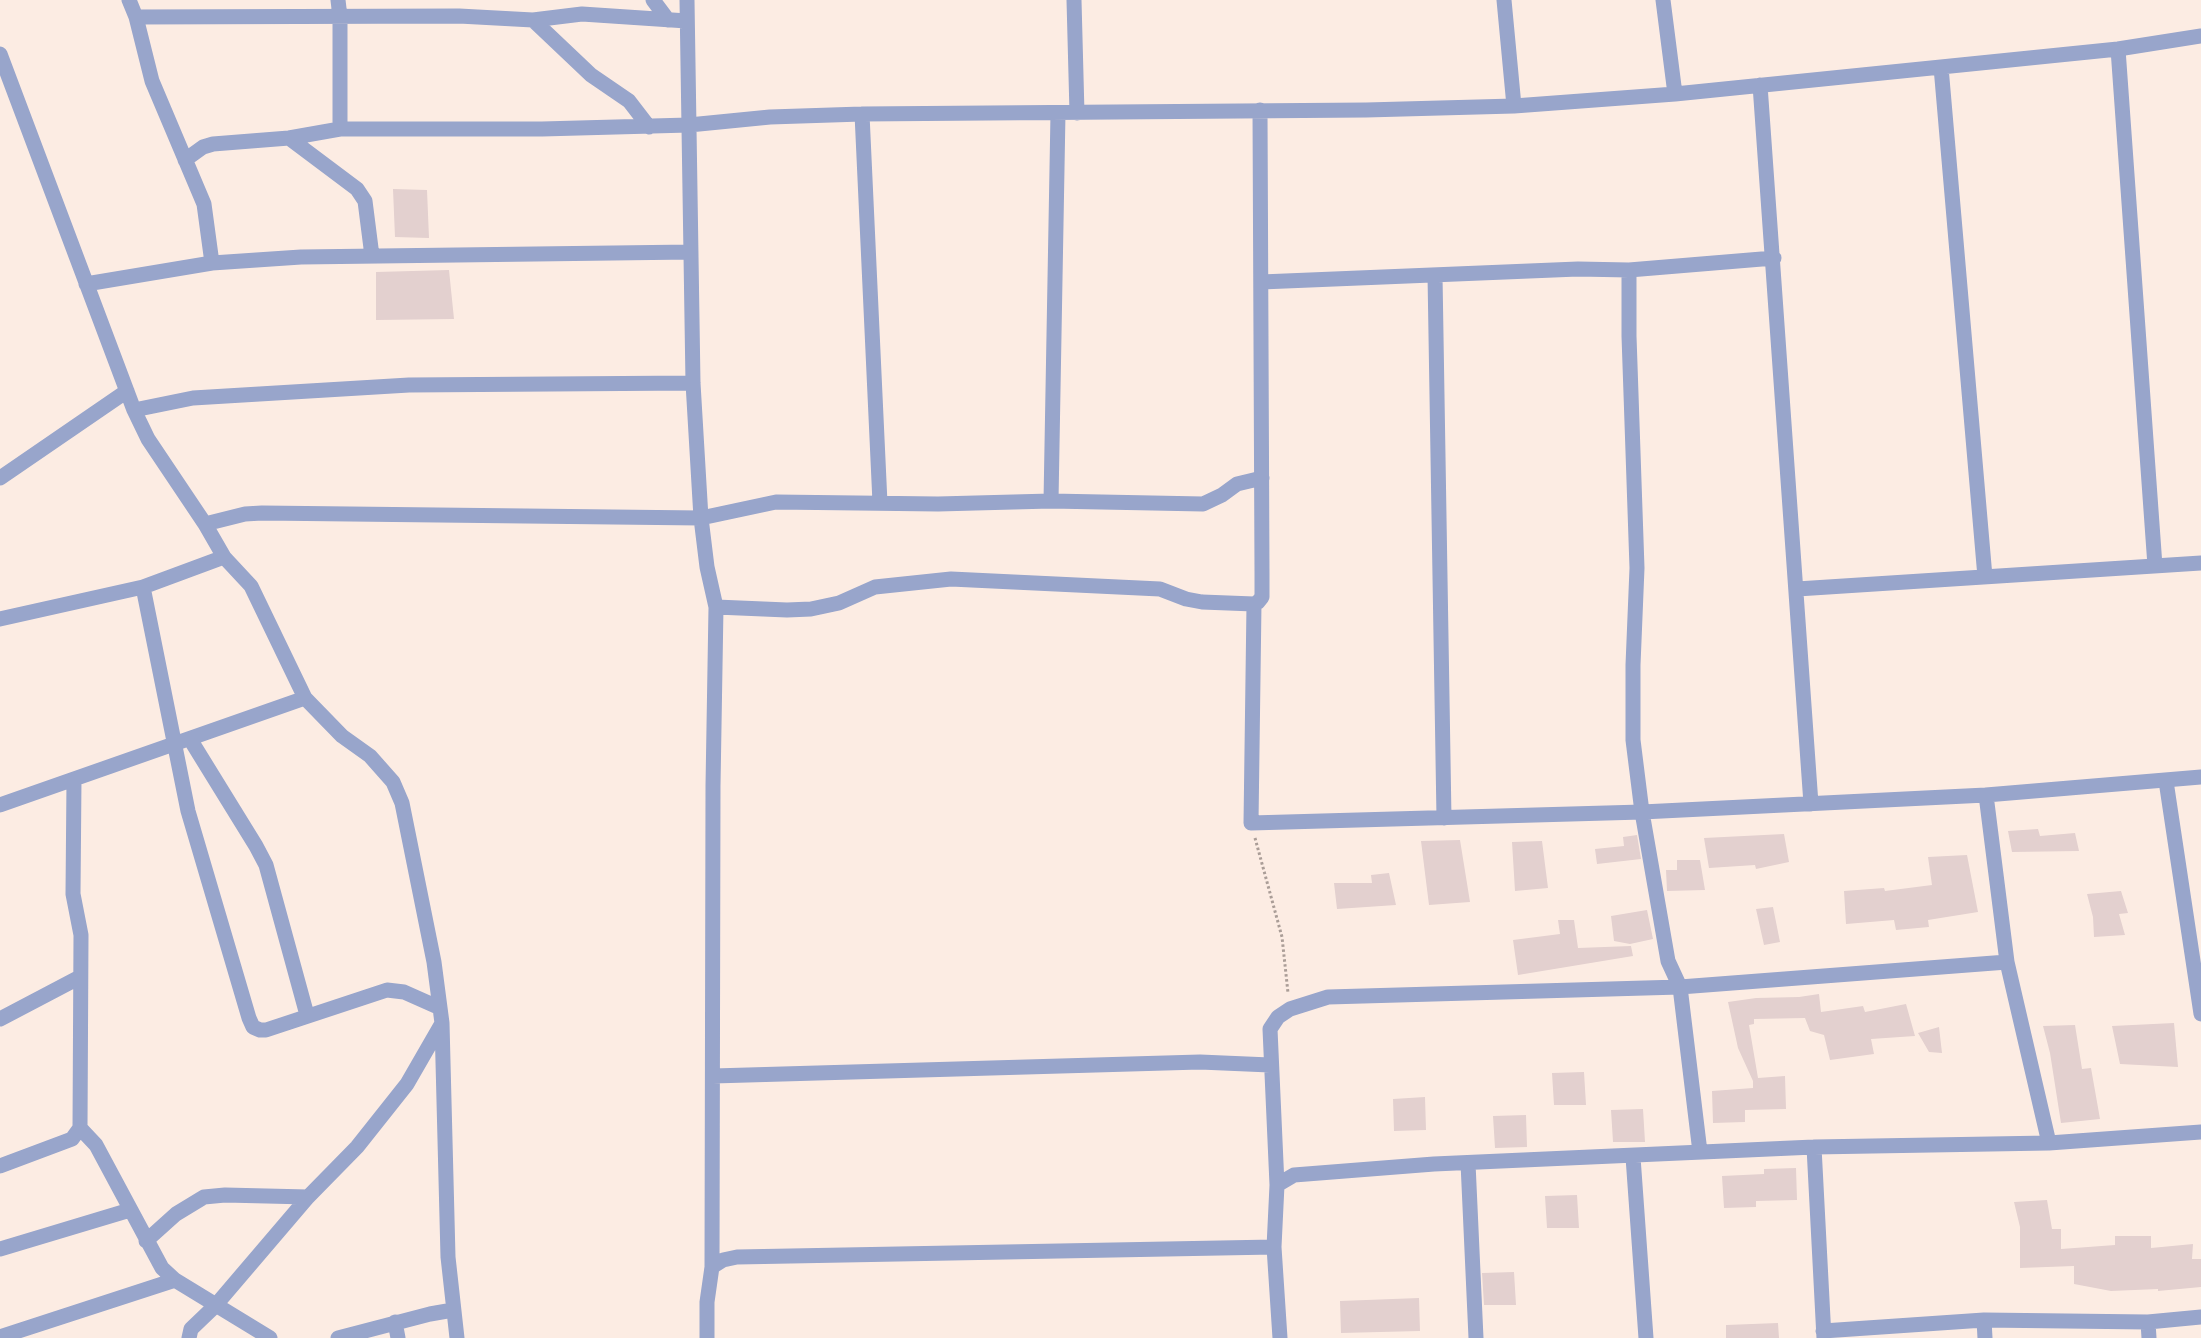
<!DOCTYPE html>
<html>
<head>
<meta charset="utf-8">
<style>
  body { margin:0 }
  canvas { display:block; background:#fcece3 }
</style>
</head>
<body>
<canvas width="2201" height="1338"></canvas>
<script>
const ctx = document.querySelector('canvas').getContext('2d');
ctx.lineJoin = 'round';
function fillPath(path, color) { ctx.fillStyle = color; ctx.fill(path, 'evenodd'); }
const toPath = rows => new Path2D(rows.map(r => 'M' + r).join(''));
function stroke(path, color, width, dash) { ctx.strokeStyle = color; ctx.lineWidth = width; ctx.lineCap = dash ? 'butt' : 'round'; ctx.setLineDash(dash || []); ctx.stroke(path); }
const building = toPath([
  [393,189,427,190,429,238,395,237],
  [449,270,454,319,376,320,376,272],
  [2038,829,2040,836,2075,833,2079,851,2012,852,2008,831],
  [1784,834,1789,862,1756,869,1755,865,1709,868,1704,838],
  [1637,835,1641,859,1597,864,1595,849,1624,846,1623,837],
  [1460,840,1470,902,1429,905,1421,841],
  [1542,841,1548,888,1515,891,1512,842],
  [1967,855,1978,912,1928,920,1929,927,1896,930,1894,920,1846,924,1844,891,1884,888,1885,891,1932,885,1928,857],
  [1677,860,1700,860,1705,890,1667,891,1666,870,1677,870],
  [1389,873,1396,905,1337,909,1334,883,1372,883,1371,875],
  [2121,891,2128,913,2119,914,2125,935,2094,937,2093,917,2087,894],
  [1773,907,1780,942,1764,945,1756,909],
  [1647,910,1653,939,1630,944,1614,941,1611,916],
  [1558,920,1574,920,1578,948,1631,946,1633,956,1518,975,1513,940,1560,934],
  [1819,994,1821,1012,1863,1006,1865,1012,1906,1004,1915,1036,1871,1039,1874,1054,1830,1060,1824,1035,1810,1031,1805,1018,1754,1019,1754,1024,1749,1025,1758,1078,1785,1076,1786,1109,1745,1110,1745,1122,1713,1123,1712,1091,1753,1088,1753,1081,1738,1048,1728,1002,1756,998,1799,997],
  [2174,1023,2178,1067,2120,1064,2112,1026],
  [2075,1025,2082,1069,2091,1068,2100,1119,2061,1123,2050,1053,2043,1026],
  [1939,1027,1942,1053,1929,1052,1918,1033],
  [1584,1072,1586,1105,1554,1105,1552,1073],
  [1425,1097,1426,1130,1394,1131,1393,1099],
  [1643,1109,1645,1142,1613,1142,1611,1110],
  [1526,1115,1527,1147,1495,1148,1493,1116],
  [1796,1168,1797,1200,1756,1201,1756,1207,1724,1208,1722,1176,1764,1174,1764,1169],
  [1577,1195,1579,1228,1547,1228,1545,1196],
  [2047,1200,2052,1229,2061,1229,2061,1249,2115,1245,2115,1236,2151,1236,2151,1248,2193,1244,2192,1259,2201,1259,2201,1287,2158,1291,2158,1289,2111,1291,2074,1284,2074,1266,2020,1268,2020,1227,2014,1202],
  [1514,1272,1516,1305,1484,1305,1482,1273],
  [1419,1298,1420,1331,1341,1333,1340,1301],
  [1778,1323,1779,1338,1726,1338,1726,1325]
]);
const path = toPath([
  [1255,838,1282,937,1288,993]
]);
const street = toPath([
  [129,0,136,17,152,81,204,204,212,263],
  [338,0,340,17,340,129],
  [653,0,668,20],
  [687,0,693,383,701,518,707,567,716,607,713,786,712,1267],
  [1074,0,1077,113],
  [1504,0,1514,106],
  [1663,0,1675,94],
  [136,17,459,16,533,20,582,14,687,21],
  [533,20,591,75,629,101,649,127],
  [2118,49,2155,566],
  [0,54,134,410,148,439,205,524,224,557,251,586,305,698,342,736,370,756,393,782,402,803,434,962,442,1023,448,1257,457,1338],
  [1941,67,1985,577],
  [1760,85,1811,804],
  [862,114,880,503],
  [289,138,357,189,365,201,372,256],
  [185,160,203,147,213,144,289,138,340,129,542,129,689,125,770,117,862,114,1366,110,1514,106,1675,94,1941,67,2118,49,2201,36],
  [1629,270,1774,258],
  [1435,275,1444,818],
  [1261,282,1578,269,1629,270,1629,336,1637,568,1633,665,1633,740,1642,812,1668,961,1680,987,1700,1152],
  [86,284,212,263,301,257,691,252],
  [134,410,193,398,409,385,693,383],
  [0,478,127,391],
  [1051,501,1058,113],
  [205,524,245,514,262,513,701,518,776,502,938,504,1051,501,1203,504,1222,495,1237,484,1262,478],
  [143,587,188,811,249,1018,253,1027,260,1030,266,1030,387,990,404,992,440,1008],
  [1797,589,2201,563],
  [1254,604,1251,823,1642,812,1986,795,2201,777],
  [716,607,787,610,811,609,839,603,875,587,951,579,1160,589,1186,599,1202,602,1254,604,1258,602,1262,597,1262,573,1260,110],
  [0,619,143,587,224,557],
  [190,739,256,846,266,865,307,1015],
  [2166,781,2201,1014],
  [1986,795,2007,962,2049,1143],
  [0,805,305,698],
  [0,1019,80,977],
  [713,1076,1200,1062,1270,1065],
  [80,1128,96,1145,162,1268,175,1280,270,1338],
  [1814,1147,1824,1338],
  [1633,1157,1646,1338],
  [1468,1163,1476,1338],
  [0,1166,72,1139,80,1128,81,935,73,894,74,780],
  [1277,1185,1294,1175,1434,1164,1814,1147,2049,1143,2201,1132],
  [146,1241,176,1214,204,1197,225,1195,308,1197],
  [0,1249,130,1210],
  [1984,1320,1985,1338],
  [395,1322,398,1338],
  [2148,1322,2149,1338],
  [1823,1331,1984,1320,2148,1322,2201,1317],
  [0,1337,175,1280],
  [189,1338,191,1329,215,1306,308,1197,357,1147,407,1084,441,1025],
  [338,1338,430,1314,453,1310],
  [707,1338,707,1302,712,1267,723,1260,737,1257,1274,1247],
  [1280,1338,1274,1247,1277,1185,1270,1029,1278,1017,1290,1009,1328,997,1680,987,2007,962]
]);
fillPath(building, '#e3d0cf');
stroke(path, '#aa9d97', 3, [2.5, 2.5]);
stroke(street, '#98a5cb', 15);
</script>
</body>
</html>
